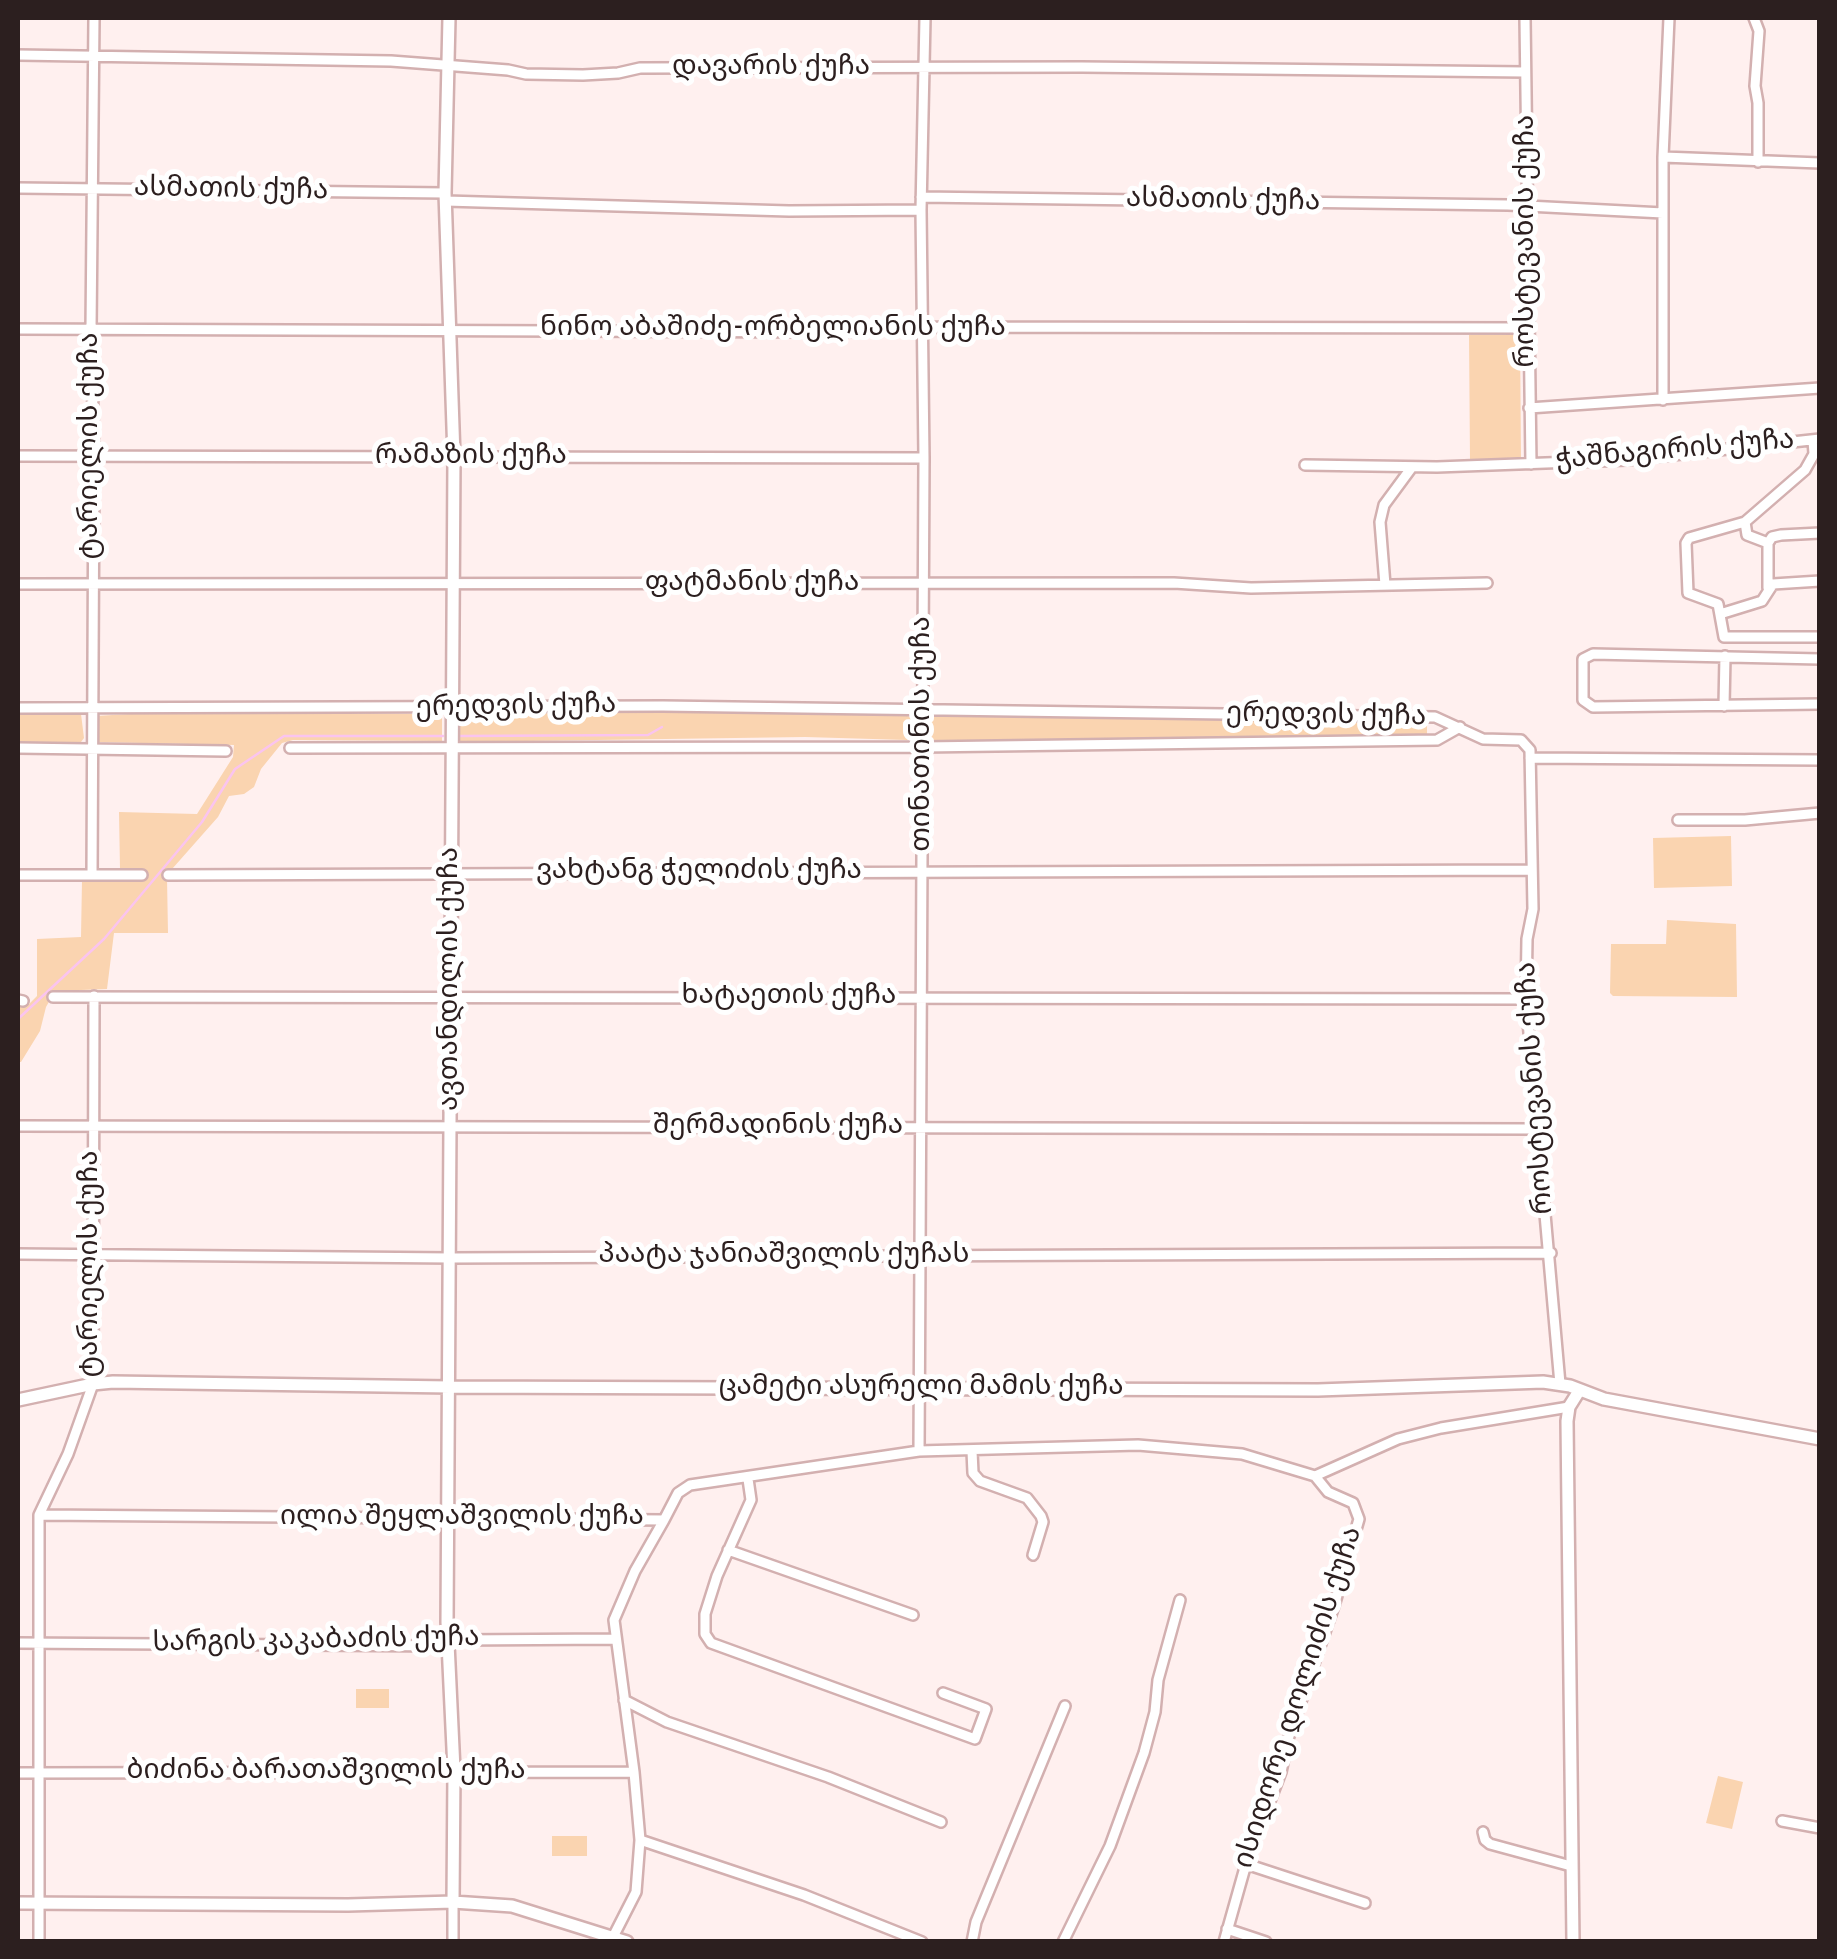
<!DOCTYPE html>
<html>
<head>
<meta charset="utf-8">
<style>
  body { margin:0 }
  #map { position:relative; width:1837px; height:1959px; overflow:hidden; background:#fff0ef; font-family:Overpass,sans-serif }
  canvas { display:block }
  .frame { position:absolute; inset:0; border:20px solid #2c1f1f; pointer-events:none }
</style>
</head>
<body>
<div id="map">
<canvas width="1837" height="1959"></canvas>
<div class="frame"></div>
</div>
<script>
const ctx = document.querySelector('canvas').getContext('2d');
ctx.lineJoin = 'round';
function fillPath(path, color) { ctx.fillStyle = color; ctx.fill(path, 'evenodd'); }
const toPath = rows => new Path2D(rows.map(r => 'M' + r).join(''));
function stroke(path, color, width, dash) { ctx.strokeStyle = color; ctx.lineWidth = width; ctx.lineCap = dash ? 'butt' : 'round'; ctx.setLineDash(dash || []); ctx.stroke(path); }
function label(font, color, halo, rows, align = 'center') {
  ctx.font = font + ' Overpass,"Noto Sans Georgian",sans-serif'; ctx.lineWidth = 10; ctx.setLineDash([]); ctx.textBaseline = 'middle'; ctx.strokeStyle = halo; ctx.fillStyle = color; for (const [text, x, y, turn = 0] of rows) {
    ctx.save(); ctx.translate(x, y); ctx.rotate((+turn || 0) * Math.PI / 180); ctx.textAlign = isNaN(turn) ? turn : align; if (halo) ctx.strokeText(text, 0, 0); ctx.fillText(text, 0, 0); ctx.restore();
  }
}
const green = toPath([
  [1469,335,1520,335,1521,460,1470,461],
  [691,712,893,713,912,717,914,734,907,740,805,737,457,742,459,714],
  [18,713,81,714,84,738,81,742,18,742],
  [146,713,442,714,442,741,293,740,282,743,261,769,254,787,244,794,229,796,218,817,165,877,167,878,168,933,114,933,107,989,55,991,46,1007,40,1031,21,1062,18,1062,18,1005,28,1005,37,996,37,939,81,937,82,880,134,878,134,869,120,869,119,812,197,814,233,757,234,745,96,742,96,716],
  [994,714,1427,722,1427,735,994,741,931,741,928,738,930,715],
  [1731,836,1732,886,1654,888,1653,838],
  [1667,920,1736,924,1737,997,1613,996,1610,993,1611,944,1666,944],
  [356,1689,389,1689,389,1708,356,1708],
  [1718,1776,1743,1782,1732,1829,1706,1823],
  [552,1836,587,1836,587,1856,552,1856]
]);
const stream = toPath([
  [460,736,648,735,662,727],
  [18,1019,104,939,202,822,235,769,284,736,443,736]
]);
const minor = toPath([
  [1525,18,1531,464],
  [1754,18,1759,31,1755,86,1758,103,1758,162],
  [18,55,391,61,508,70,526,74,583,75,618,73,640,68,1082,67,1525,72],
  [1663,157,1820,163],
  [18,188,445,193],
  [921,197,1508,205,1663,213],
  [446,201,789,211,921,210],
  [18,329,839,332,921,327,1528,328],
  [1663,400,1663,157,1669,18],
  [1529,408,1820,388],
  [18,456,924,458],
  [1305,465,1437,467,1627,460,1820,439],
  [1745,522,1805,470,1814,454,1813,440],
  [1745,522,1747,535,1768,543,1772,537,1781,535,1820,533],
  [1768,543,1768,588],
  [18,584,1174,583,1251,588,1487,583],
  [1385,585,1380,522,1384,505,1412,467],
  [1720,614,1762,601,1773,584,1820,581],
  [1724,637,1718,604,1688,593,1686,543,1689,538,1745,522],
  [1724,637,1820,637],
  [1820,659,1593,654,1583,659,1583,700,1593,707,1820,704],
  [1724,706,1725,656],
  [18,708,663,706,1435,717,1483,739,1521,740,1530,750,1533,909,1527,939,1526,999,1560,1384],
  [18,748,226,751],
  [290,748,923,747,1437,740,1460,727],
  [1530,758,1820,760],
  [1678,820,1745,820,1820,813],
  [18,875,142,875],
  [92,875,94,456,91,329,94,18],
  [168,875,1530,870],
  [53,997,1526,999],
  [18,1000,23,1001],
  [18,1126,1538,1129],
  [18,1254,451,1258,1551,1253],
  [919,1451,924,458,921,210,925,18],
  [972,1451,973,1473,980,1481,1027,1498,1041,1516,1043,1522,1033,1555],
  [748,1479,751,1500,717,1576,705,1614,705,1634,711,1643,975,1739,986,1709,943,1693],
  [39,1515,664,1520,678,1493,690,1485,919,1451,1138,1445,1242,1454,1315,1476,1398,1439,1441,1428,1569,1407],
  [728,1550,913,1615],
  [18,1643,447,1646,458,1640,614,1639],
  [624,1700,667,1722,828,1777,941,1822],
  [18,1773,634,1772],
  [1782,1821,1820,1828],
  [1483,1832,1485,1840,1490,1844,1571,1866],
  [640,1840,804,1895,922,1942],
  [1246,1864,1365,1903],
  [1227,1929,1266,1942],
  [612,1939,636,1892,640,1840,634,1772,614,1620,635,1571,664,1520],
  [39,1942,39,1515,68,1454,93,1384,94,996],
  [453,1942,453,1902],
  [972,1942,976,1922,1065,1706],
  [1063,1942,1110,1846,1144,1753,1155,1712,1158,1680,1180,1600],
  [1224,1942,1246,1864,1281,1772,1288,1739,1334,1606,1359,1519,1353,1503,1328,1492,1315,1476]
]);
const tertiary = toPath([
  [449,18,445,193,454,457,447,1622,454,1770,453,1902],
  [18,1400,93,1384,113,1382,450,1387,1318,1390,1543,1382,1570,1386,1604,1399,1820,1439],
  [18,1903,348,1905,453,1902,512,1906,627,1942],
  [1573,1942,1567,1421,1569,1407,1579,1391]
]);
const streetNames = [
  ["დავარის ქუჩა",771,68],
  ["ასმათის ქუჩა",231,191,1],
  ["ასმათის ქუჩა",1223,202,1],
  ["როსტევანის ქუჩა",1527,241,-90],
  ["ნინო აბაშიძე-ორბელიანის ქუჩა",773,329],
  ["ტარიელის ქუჩა",91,446,-90],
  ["ჭაშნაგირის ქუჩა",1675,452,-5],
  ["რამაზის ქუჩა",471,457],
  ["ფატმანის ქუჩა",752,584],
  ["ერედვის ქუჩა",516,708,-1],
  ["ერედვის ქუჩა",1326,717,1],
  ["თინათინის ქუჩა",923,734,-90],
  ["ვახტანგ ჭელიძის ქუჩა",699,872],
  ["ავთანდილის ქუჩა",451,979,-90],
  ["ხატაეთის ქუჩა",789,997],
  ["როსტევანის ქუჩა",1537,1088,-94],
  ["შერმადინის ქუჩა",778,1127],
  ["პაატა ჯანიაშვილის ქუჩას",784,1256],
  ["ტარიელის ქუჩა",91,1264,-90],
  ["ცამეტი ასურელი მამის ქუჩა",921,1388],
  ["ილია შეყლაშვილის ქუჩა",462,1518],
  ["სარგის კაკაბაძის ქუჩა",316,1642,-1],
  ["ისიდორე დოლიძის ქუჩა",1300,1698,-72],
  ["ბიძინა ბარათაშვილის ქუჩა",326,1772]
];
fillPath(green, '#fad4b0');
stroke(stream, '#fac4ef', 2.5);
stroke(minor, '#d3b0b0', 14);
stroke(tertiary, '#d3b0b0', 16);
stroke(minor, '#fff', 9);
stroke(tertiary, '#fff', 11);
label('28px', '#2c1f1f', '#fff', streetNames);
</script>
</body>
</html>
